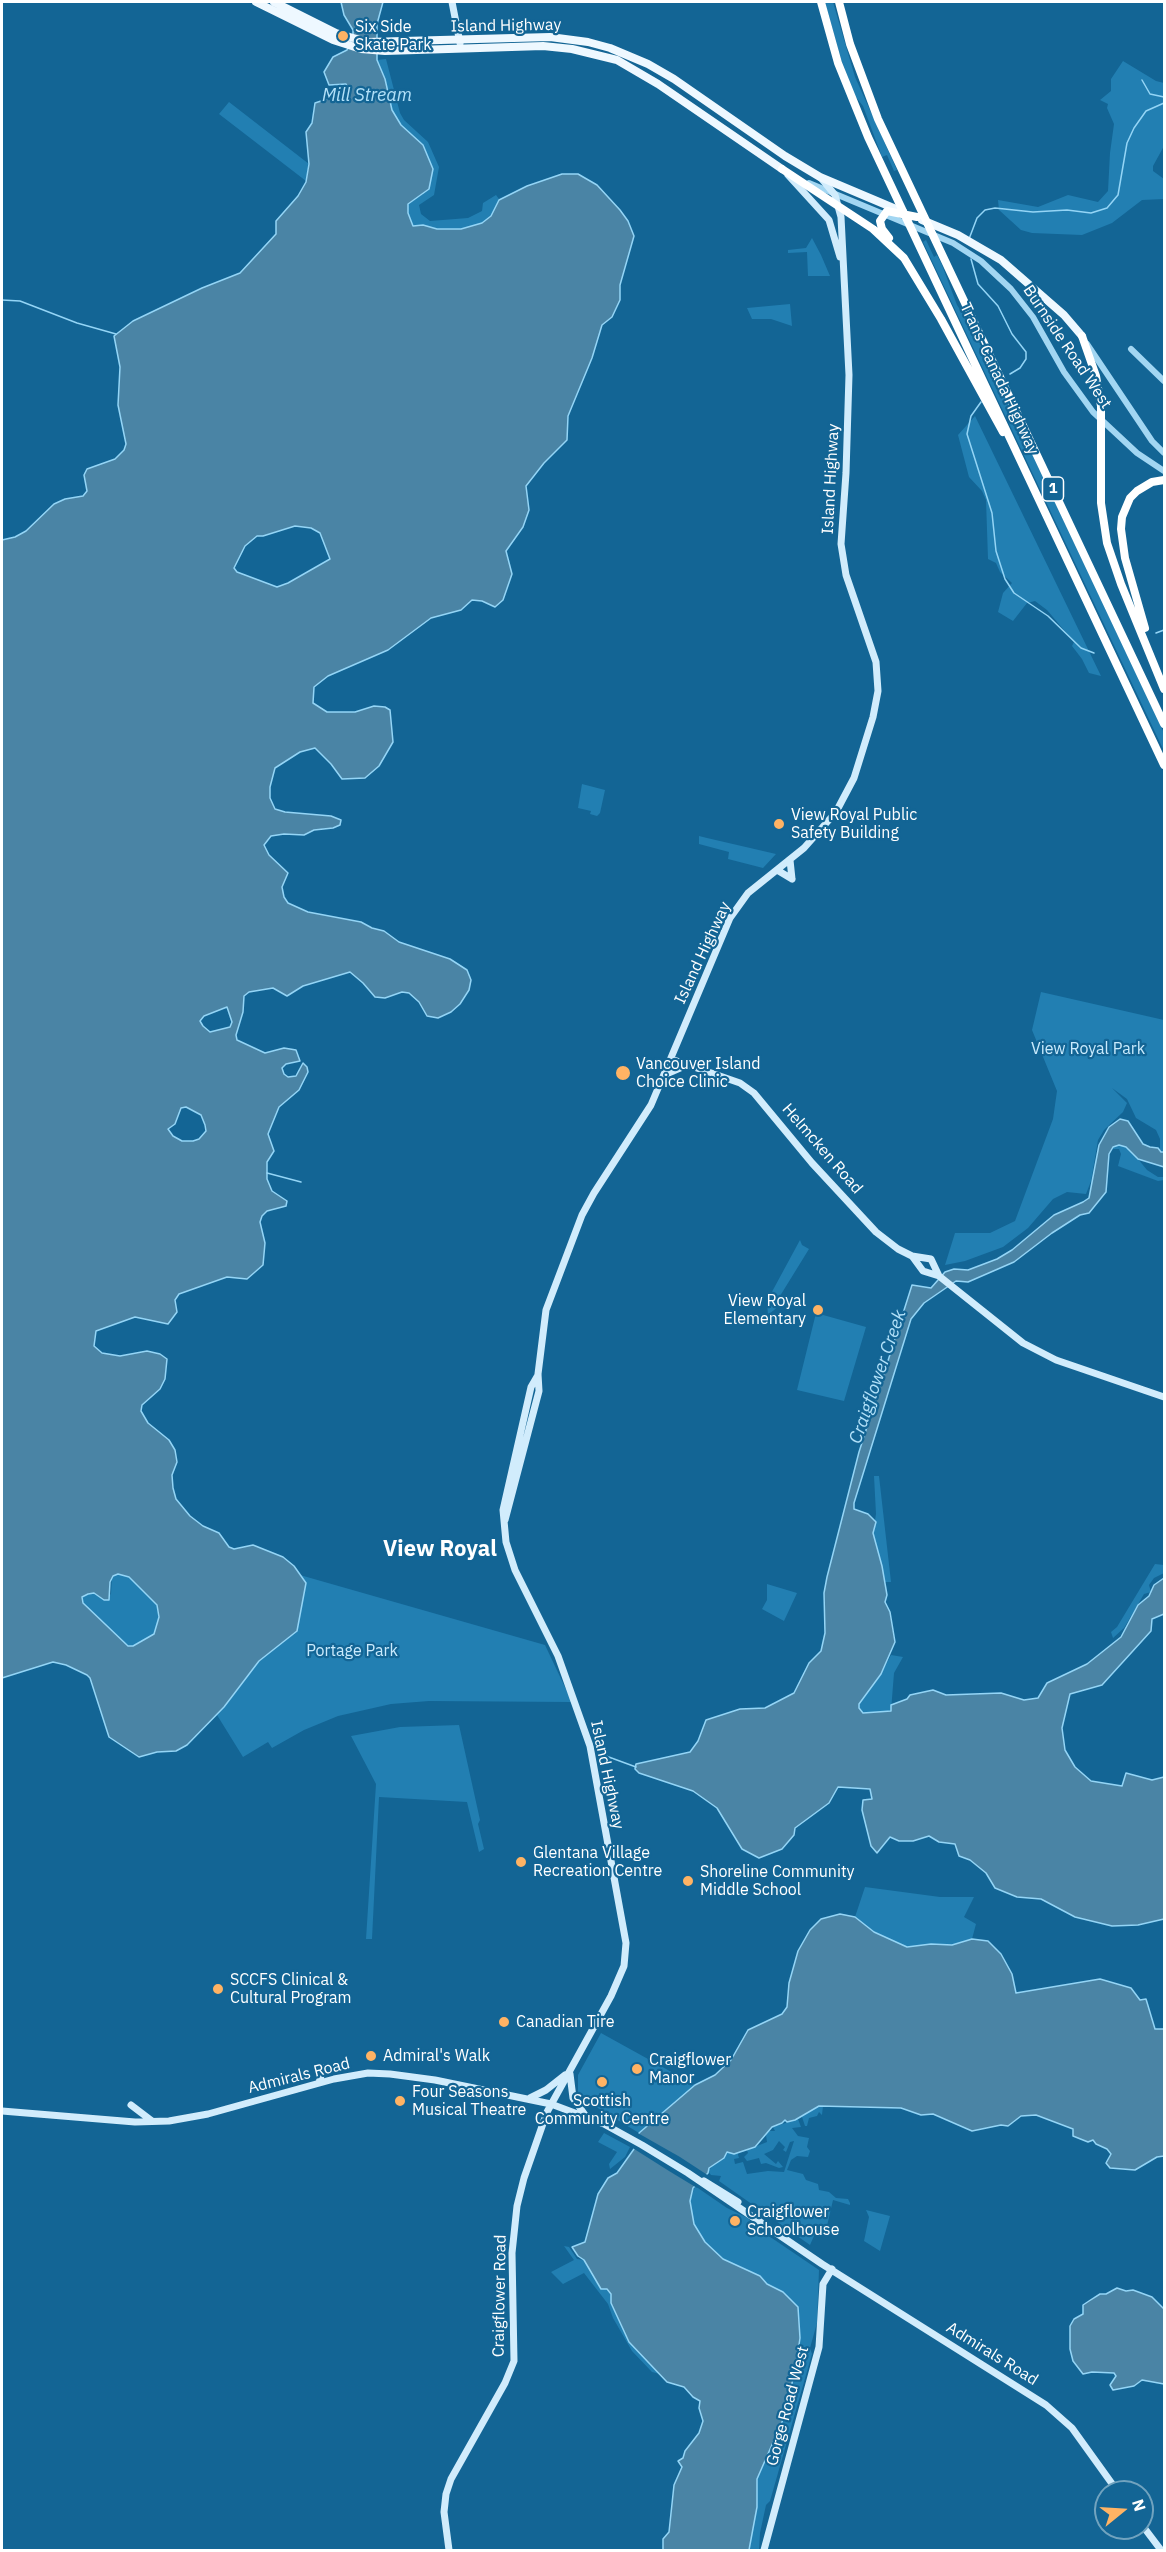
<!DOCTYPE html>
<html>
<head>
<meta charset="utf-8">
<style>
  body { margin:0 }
  #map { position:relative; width:1166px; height:2552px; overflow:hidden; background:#136595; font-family:"IBM Plex Sans",sans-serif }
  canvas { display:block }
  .frame { position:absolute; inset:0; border:3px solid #fff; pointer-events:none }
  .north { position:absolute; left:1094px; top:2480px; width:60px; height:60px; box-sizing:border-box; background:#136595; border:2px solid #71a3bf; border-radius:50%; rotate:72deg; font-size:16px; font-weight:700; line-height:24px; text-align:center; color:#fff }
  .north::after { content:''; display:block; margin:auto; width:21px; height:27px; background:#ffb364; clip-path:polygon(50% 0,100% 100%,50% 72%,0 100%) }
</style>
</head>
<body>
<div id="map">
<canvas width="1166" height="2552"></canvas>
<div class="frame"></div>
<div class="north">N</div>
</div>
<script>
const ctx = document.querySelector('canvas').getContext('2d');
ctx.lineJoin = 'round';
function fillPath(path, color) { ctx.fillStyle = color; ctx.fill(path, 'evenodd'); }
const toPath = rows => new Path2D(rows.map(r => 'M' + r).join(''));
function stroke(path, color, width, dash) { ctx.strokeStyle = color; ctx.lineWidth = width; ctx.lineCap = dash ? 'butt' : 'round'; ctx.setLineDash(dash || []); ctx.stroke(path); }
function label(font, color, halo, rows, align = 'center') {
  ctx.font = font + ' "IBM Plex Sans",sans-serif'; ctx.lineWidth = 4.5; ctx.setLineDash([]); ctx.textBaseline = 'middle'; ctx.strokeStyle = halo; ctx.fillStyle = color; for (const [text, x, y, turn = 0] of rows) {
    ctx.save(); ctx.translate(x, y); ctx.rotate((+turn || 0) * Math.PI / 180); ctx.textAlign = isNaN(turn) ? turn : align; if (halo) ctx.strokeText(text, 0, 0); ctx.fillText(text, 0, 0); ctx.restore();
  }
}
const green = toPath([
  [825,2,833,2,855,77,897,170,894,171,887,155,882,157,863,106,855,96,841,59],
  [386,59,400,113,404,120,428,142,439,167,434,195,419,205,421,214,430,221,468,218,482,211,483,203,496,195,499,199,491,216,482,223,461,229,437,229,423,225,413,226,408,213,408,204,423,194,423,145,401,125,392,110,385,79,377,60],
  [1123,61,1156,81,1164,83,1164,146,1153,166,1153,171,1164,179,1164,199,1142,200,1112,223,1082,235,1032,233,1021,230,999,210,998,200,1038,207,1068,195,1098,202,1108,191,1110,153,1114,124,1107,108,1108,104,1100,100,1111,91,1111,79],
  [229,102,309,164,306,181,219,114],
  [812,238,821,255,830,276,808,276,807,252,788,253,788,250,806,248],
  [926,240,934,257,937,255,942,265,957,305,974,331,1164,733,1164,751,923,242],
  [790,304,792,326,771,319,752,319,747,308],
  [975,416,1101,676,1089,673,1082,659,1072,646,1074,642,1047,610,1035,601,1027,603,1013,621,998,612,1003,593,1012,583,1000,572,996,563,988,559,986,500,982,491,969,477,958,435],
  [582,784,605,790,600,813,597,816,590,814,591,811,578,808],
  [699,836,707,838,776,854,763,868,728,859,729,852,699,844],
  [1041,992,1164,1020,1164,1152,1160,1150,1160,1139,1156,1130,1136,1118,1127,1099,1112,1088,1127,1103,1123,1112,1104,1130,1098,1140,1091,1181,1086,1194,1067,1192,1053,1199,1028,1228,1003,1247,965,1261,945,1265,955,1233,990,1233,1015,1221,1053,1119,1057,1091,1032,1030],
  [1114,1141,1129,1148,1147,1170,1158,1177,1164,1177,1164,1180,1158,1181,1118,1166,1121,1154,1119,1149,1112,1149],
  [800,1240,802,1245,809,1249,780,1296,780,1305,768,1315,767,1301],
  [816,1313,866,1327,844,1401,797,1390],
  [874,1476,879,1476,891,1582,885,1582,873,1533,876,1514],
  [1155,1564,1164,1565,1164,1573,1154,1578,1149,1585,1151,1592,1144,1594,1124,1628,1113,1638,1111,1632,1117,1627],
  [118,1574,130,1577,157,1605,159,1617,154,1634,133,1646,128,1647,83,1603,82,1597,88,1594,94,1593,104,1600,111,1594,112,1576],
  [300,1575,545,1645,572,1702,429,1701,391,1704,338,1716,304,1730,272,1748,268,1742,243,1757,217,1715,259,1661,297,1631,306,1583],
  [767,1584,797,1593,784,1621,762,1609,767,1600],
  [891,1655,903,1657,894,1673,891,1711,863,1713,859,1708,859,1704,881,1674],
  [459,1725,480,1820,478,1824,484,1849,479,1852,467,1802,379,1797,372,1939,366,1939,376,1784,351,1736,400,1727],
  [865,1887,940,1897,974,1897,964,1917,976,1924,972,1939,952,1945,931,1944,907,1947,889,1940,874,1932,855,1917],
  [601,2033,695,2085,639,2133,578,2096,578,2075],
  [819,2106,823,2106,822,2115,819,2112,817,2116,809,2118,807,2126,805,2126,802,2117,798,2119,801,2127,792,2128,798,2136,809,2138,807,2147,810,2151,808,2157,797,2156,791,2160,787,2170,803,2174,806,2180,818,2184,819,2190,829,2192,836,2198,848,2199,850,2203,850,2205,833,2200,827,2226,821,2231,825,2235,819,2233,814,2236,810,2245,719,2181,721,2176,711,2175,708,2171,715,2163,724,2158,727,2152,737,2151,739,2158,734,2159,735,2164,743,2162,747,2174,768,2171,784,2172,794,2141,790,2142,786,2152,783,2150,785,2147,779,2141,773,2150,764,2154,776,2164,778,2161,783,2167,779,2168,766,2163,761,2164,759,2158,747,2161,744,2157,748,2153,747,2150,767,2142,766,2135,769,2131,775,2131,773,2127,795,2120],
  [604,2133,630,2147,625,2157,610,2169,609,2164,617,2152,598,2142],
  [695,2186,727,2208,748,2218,754,2226,819,2270,817,2323,810,2348,812,2354,770,2501,766,2505,760,2533,759,2550,749,2550,757,2507,757,2479,789,2401,796,2365,796,2306,783,2292,767,2285,760,2276,723,2259,705,2242,694,2224,691,2211,690,2201],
  [866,2210,890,2216,880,2251,864,2241,869,2217],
  [564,2246,569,2247,577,2259,584,2260,591,2273,611,2294,611,2303,629,2342,660,2374,652,2372,632,2351,613,2318,608,2304,584,2273,563,2284,551,2272,574,2260]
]);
const water = toPath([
  [341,2,383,2,377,24,377,60,385,79,392,110,401,125,423,145,433,169,429,189,408,204,408,213,413,226,423,225,437,229,461,229,482,223,491,216,499,200,527,186,562,174,578,174,597,185,620,210,628,221,634,236,620,285,620,300,612,317,602,325,592,358,568,416,567,440,544,463,526,486,529,510,523,527,506,551,512,574,503,600,495,607,482,601,472,600,461,610,431,618,388,650,328,676,314,687,313,703,327,712,355,712,374,706,385,707,390,710,393,742,379,766,365,778,342,779,331,764,315,748,300,752,275,768,270,787,270,798,275,809,285,812,331,816,341,820,340,825,333,828,314,830,304,835,284,834,271,836,264,845,269,855,288,873,282,887,284,897,288,903,308,912,361,922,372,928,384,931,399,942,450,959,467,970,471,980,469,990,460,1004,451,1012,438,1018,427,1016,419,1002,409,993,402,992,385,998,375,997,363,983,350,972,303,986,287,996,273,988,249,992,244,996,243,1012,236,1035,237,1040,265,1053,284,1048,296,1050,300,1061,286,1064,282,1068,284,1074,288,1077,296,1076,303,1063,307,1067,308,1072,299,1090,279,1107,268,1134,274,1151,267,1162,267,1179,272,1191,287,1201,286,1206,267,1211,262,1216,260,1222,265,1243,263,1265,247,1279,227,1277,179,1294,175,1300,177,1312,168,1324,135,1317,96,1331,94,1346,102,1353,120,1356,147,1351,160,1354,167,1359,165,1379,160,1389,142,1405,141,1411,148,1423,169,1440,175,1450,177,1462,172,1475,173,1488,176,1499,190,1516,203,1526,219,1533,229,1547,234,1549,253,1545,283,1557,294,1566,306,1583,297,1631,259,1661,224,1707,187,1745,176,1751,157,1752,139,1757,109,1737,90,1678,87,1675,66,1665,53,1662,2,1678,2,540,15,537,26,531,54,504,65,499,83,496,87,491,84,475,87,469,115,459,124,450,126,444,118,405,120,367,114,336,133,321,202,288,240,273,276,234,276,221,298,196,306,182,309,164,306,132,312,123,315,103,336,96,348,89,346,84,329,85,324,72,333,57,347,50,353,36,353,30,344,15,341,2],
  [295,526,311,528,320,533,330,559,288,583,277,587,237,572,234,568,245,546,257,536,263,536,295,526],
  [227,1007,232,1022,230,1027,210,1032,203,1026,200,1021,204,1016,227,1007],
  [186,1107,201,1115,205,1125,206,1131,199,1139,193,1141,182,1141,173,1136,168,1129,175,1124,181,1108,186,1107],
  [118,1574,129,1577,157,1605,159,1617,154,1634,133,1646,128,1646,83,1603,82,1597,88,1594,94,1593,104,1600,109,1600,110,1582,113,1576,118,1574],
  [1120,1119,1128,1121,1143,1144,1150,1147,1158,1148,1161,1152,1164,1152,1164,1167,1138,1159,1126,1147,1119,1145,1113,1147,1109,1154,1106,1192,1089,1213,1080,1215,1052,1233,1014,1262,968,1282,956,1281,924,1303,911,1319,854,1503,854,1509,868,1514,876,1522,873,1533,882,1566,887,1595,885,1602,890,1612,895,1642,881,1674,859,1704,859,1708,863,1713,891,1711,891,1705,907,1699,910,1695,933,1690,946,1695,1001,1693,1024,1700,1038,1698,1047,1683,1087,1664,1121,1637,1138,1605,1149,1596,1154,1585,1164,1578,1164,1614,1152,1619,1151,1631,1102,1685,1070,1694,1062,1728,1065,1750,1075,1767,1091,1781,1122,1786,1126,1773,1152,1780,1164,1777,1164,1919,1138,1925,1112,1926,1075,1917,1041,1899,1017,1897,995,1888,986,1873,970,1860,959,1856,955,1844,939,1842,929,1836,913,1841,899,1841,890,1837,877,1853,871,1846,862,1810,863,1800,872,1799,870,1789,838,1787,829,1803,795,1828,794,1835,782,1849,759,1858,742,1849,717,1808,693,1791,639,1773,635,1769,636,1764,690,1752,698,1741,706,1720,740,1709,765,1708,794,1693,809,1663,821,1651,825,1633,824,1593,827,1577,859,1452,912,1285,931,1288,945,1272,954,1269,968,1270,997,1259,1012,1250,1054,1215,1083,1202,1089,1198,1099,1145,1109,1127,1120,1119],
  [840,1914,855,1917,874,1932,907,1947,931,1944,952,1945,972,1939,988,1941,1001,1954,1012,1974,1016,1993,1100,1979,1131,1988,1140,2000,1146,1999,1155,2029,1164,2029,1164,2156,1157,2157,1135,2170,1110,2168,1106,2163,1111,2154,1107,2149,1096,2144,1093,2140,1088,2142,1073,2136,1073,2129,1036,2115,1021,2116,1008,2126,1001,2125,972,2131,933,2114,921,2115,901,2108,819,2106,795,2120,787,2122,785,2120,782,2123,772,2127,755,2147,734,2154,727,2152,724,2158,709,2168,708,2173,693,2188,690,2201,694,2224,705,2242,723,2259,760,2276,767,2284,783,2292,798,2307,800,2338,796,2365,785,2415,757,2479,757,2507,749,2550,663,2550,663,2539,669,2532,674,2485,682,2467,678,2461,683,2458,685,2451,699,2433,703,2421,699,2408,700,2401,693,2397,684,2387,667,2382,629,2342,611,2303,611,2294,607,2289,601,2289,584,2260,578,2256,572,2247,585,2242,598,2194,608,2178,617,2173,634,2149,639,2133,695,2085,715,2075,731,2060,748,2030,782,2014,787,2007,789,1983,798,1951,810,1930,821,1919,840,1914],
  [1117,2288,1126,2291,1133,2290,1152,2297,1164,2309,1164,2384,1142,2380,1134,2386,1113,2390,1110,2385,1116,2376,1114,2373,1092,2372,1083,2374,1073,2361,1070,2349,1070,2326,1074,2319,1083,2314,1083,2305,1089,2301,1100,2294,1106,2294,1117,2288]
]);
const pier = toPath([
  [636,2132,680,2157,709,2176,697,2188,669,2171,631,2147]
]);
const stream = toPath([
  [1142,80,1150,94,1164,97],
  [969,239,977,218,985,210,995,208,1033,212,1067,210,1091,213,1107,208,1118,195,1127,143,1134,128,1146,111,1164,103],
  [971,259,978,284,998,306,1012,334,1026,352,1026,359,1020,368,1010,374],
  [2,300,20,301,77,323,116,334],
  [981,402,971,416,967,434,992,513,996,551,1005,579,1014,593,1048,616,1081,648,1094,653],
  [1156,633,1164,630],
  [267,1173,301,1182],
  [606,1756,636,1767]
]);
const tertiary = toPath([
  [809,183,953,243,981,261,1011,289,1033,317,1064,372,1093,412,1137,453,1164,471],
  [1087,344,1152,441,1164,453],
  [1131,349,1164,381]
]);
const secondary = toPath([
  [452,2,460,43],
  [788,175,829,220,840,257],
  [790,860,792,879],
  [777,870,792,879],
  [671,1059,740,1083,754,1093,812,1163,876,1232,898,1249,912,1256,931,1259,939,1276,1023,1343,1056,1360,1164,1397],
  [664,1075,687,1065],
  [912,1256,923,1271,939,1276],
  [505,1520,539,1391,538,1374,546,1310,582,1215,594,1193,651,1105,730,918,748,893,804,848,836,812,854,778,873,717,878,691,876,662,846,575,841,544,846,473,849,375,841,217,835,195,821,178],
  [570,2074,573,2098,585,2115],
  [319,2083,323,2068],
  [530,2098,546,2090,565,2075],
  [131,2105,152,2121],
  [2,2111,135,2122,169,2121,208,2114,334,2079,368,2073,390,2074,435,2080,551,2104,604,2124,642,2145,688,2173,822,2264,1046,2405,1072,2428,1118,2492],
  [704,2181,738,2202],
  [1142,2525,1161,2550],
  [449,2550,444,2512,446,2494,451,2479,505,2383,514,2361,512,2253,517,2206,524,2178,547,2112,611,1996,624,1966,626,1943,590,1746,558,1656,515,1570,506,1542,503,1510,531,1387,538,1375],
  [764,2550,819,2347,823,2284,832,2269]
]);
const primary = toPath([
  [256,2,333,40,361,49,385,51,543,46,572,49,617,60,658,84,782,169],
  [274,2,336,33,367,42,550,37,588,42,610,48,648,64,674,79,785,156,820,177,903,212],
  [922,220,958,235,1001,260,1064,315,1082,336]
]);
const motorway = toPath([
  [821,2,838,63,868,137,1164,765],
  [839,2,850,44,878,119,1164,724],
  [782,169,873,229,904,258,941,319,1003,432],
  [889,238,882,229,880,221,887,211,917,217],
  [1082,336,1096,376,1101,406,1101,503,1107,543,1121,584,1164,689],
  [1145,628,1125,558,1121,529,1122,517,1130,498,1137,491,1152,482,1164,480]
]);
const markers = [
  [343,36,6,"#ffb364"],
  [779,824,6,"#ffb364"],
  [623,1073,8,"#ffb364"],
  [818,1310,6,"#ffb364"],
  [521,1862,6,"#ffb364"],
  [688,1881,6,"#ffb364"],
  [218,1989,6,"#ffb364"],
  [504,2022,6,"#ffb364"],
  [371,2056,6,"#ffb364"],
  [637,2069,6,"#ffb364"],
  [602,2082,6,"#ffb364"],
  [400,2101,6,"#ffb364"],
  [735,2221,6,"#ffb364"]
];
const shields = [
  [1053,489,21]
];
const shieldNames = [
  ["1",1053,489]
];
const streetNames = [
  ["Island Highway",506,26,-1],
  ["Burnside Road West",1067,347,56],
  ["Trans-Canada Highway",999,379,65],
  ["Island Highway",831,479,-87],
  ["Island Highway",703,953,-65],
  ["Helmcken Road",822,1149,49],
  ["Island Highway",607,1775,78],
  ["Admirals Road",299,2076,-14],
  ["Craigflower Road",500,2296,-89],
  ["Admirals Road",992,2354,32],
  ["Gorge Road West",788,2406,-75]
];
const poiNames = [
  ["Six Side",355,27],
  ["Skate Park",355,45],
  ["View Royal Public",791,815],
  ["Safety Building",791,833],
  ["Vancouver Island",636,1064],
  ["Choice Clinic",636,1082],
  ["View Royal",806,1301,"right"],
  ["Elementary",806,1319,"right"],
  ["Glentana Village",533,1853],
  ["Recreation Centre",533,1871],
  ["Shoreline Community",700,1872],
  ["Middle School",700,1890],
  ["SCCFS Clinical &",230,1980],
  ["Cultural Program",230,1998],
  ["Canadian Tire",516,2022],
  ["Admiral's Walk",383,2056],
  ["Craigflower",649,2060],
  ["Manor",649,2078],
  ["Four Seasons",412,2092],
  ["Musical Theatre",412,2110],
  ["Scottish",602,2101,"center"],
  ["Community Centre",602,2119,"center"],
  ["Craigflower",747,2212],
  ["Schoolhouse",747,2230]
];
const parkNames = [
  ["View Royal Park",1088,1049],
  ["Portage Park",352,1651]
];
const waterNames = [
  ["Mill Stream",367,96],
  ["Craigflower Creek",878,1377,-71]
];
const districtNames = [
  ["View Royal",440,1550]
];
fillPath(green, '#227fb2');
fillPath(water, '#4a84a5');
stroke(water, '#94d5f6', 1.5);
fillPath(pier, '#136595');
stroke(stream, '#94d5f6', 1.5);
stroke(tertiary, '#a2d6f2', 6);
stroke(secondary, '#d1ecfc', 7);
stroke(primary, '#eef8ff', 8);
stroke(motorway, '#fff', 8);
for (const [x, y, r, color] of markers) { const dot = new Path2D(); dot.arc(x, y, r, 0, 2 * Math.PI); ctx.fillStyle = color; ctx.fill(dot); stroke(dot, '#136595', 2); }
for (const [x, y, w] of shields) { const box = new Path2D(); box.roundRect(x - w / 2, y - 12, w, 24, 4.5); ctx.fillStyle = '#136595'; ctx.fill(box); stroke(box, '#fff', 1.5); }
label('bold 15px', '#fff', null, shieldNames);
label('16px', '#fff', '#136595', streetNames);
label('16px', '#fff', '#136595', poiNames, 'left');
label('16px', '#caebfd', '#136595', parkNames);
label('italic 18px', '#b2e1f9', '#136595', waterNames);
label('bold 22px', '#fff', '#136595', districtNames);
</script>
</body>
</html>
